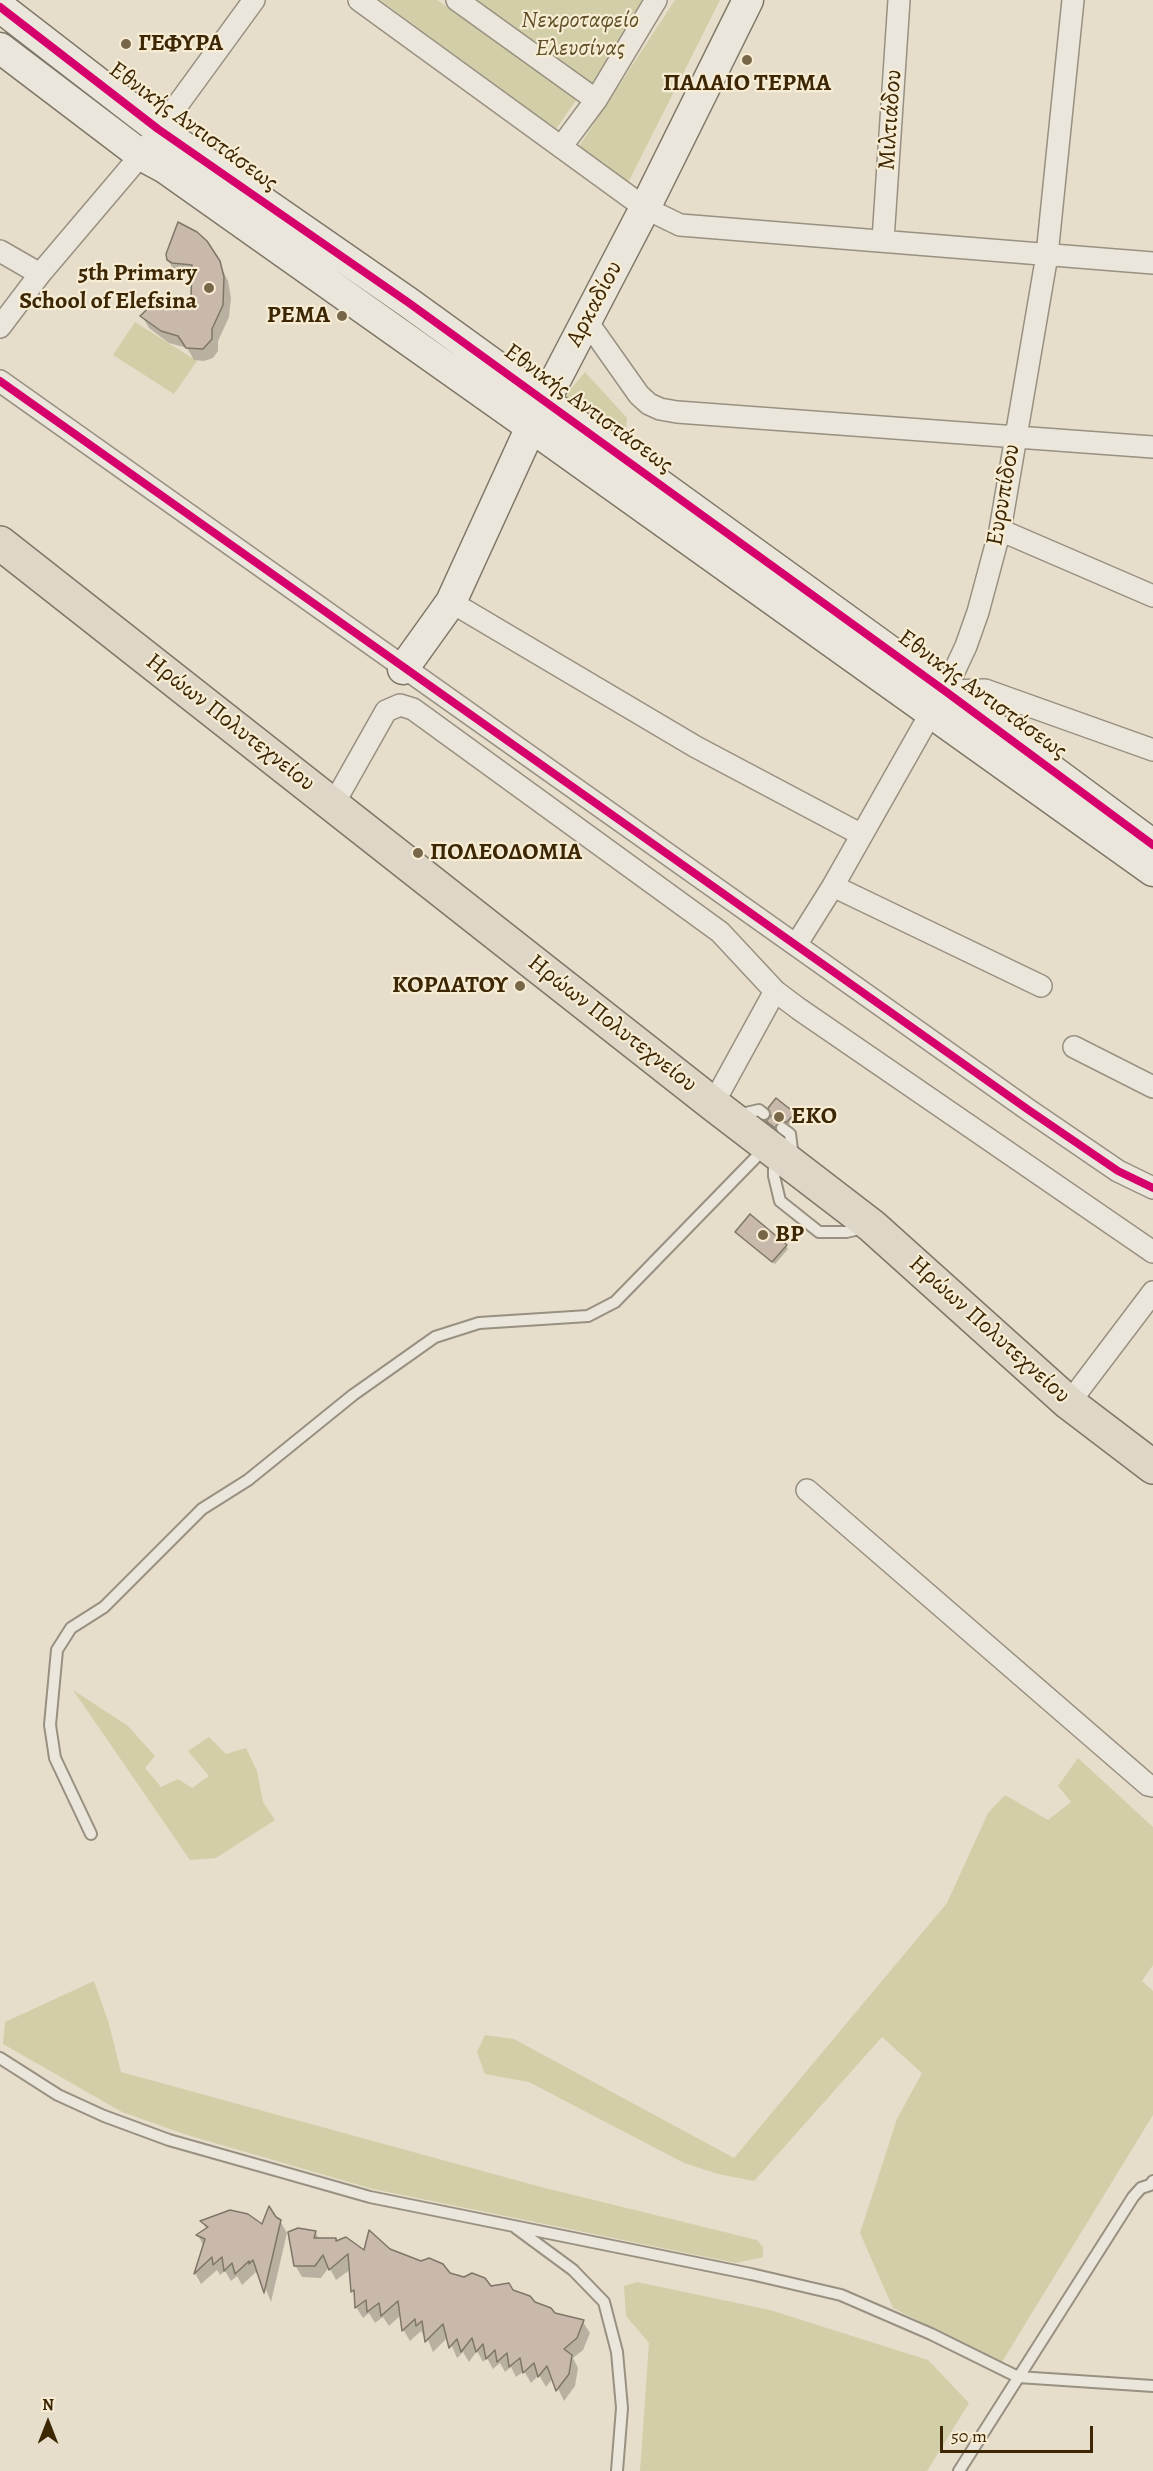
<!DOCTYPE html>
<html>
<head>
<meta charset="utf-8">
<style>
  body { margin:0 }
  #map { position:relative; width:1153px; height:2471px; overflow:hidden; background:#e6deca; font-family:Alegreya,serif }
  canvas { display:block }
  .north { position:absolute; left:18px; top:2393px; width:60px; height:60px; -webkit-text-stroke:4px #f7ecd4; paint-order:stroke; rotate:0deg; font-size:16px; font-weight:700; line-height:24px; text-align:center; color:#3c2603 }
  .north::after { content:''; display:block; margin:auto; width:21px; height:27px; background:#3c2603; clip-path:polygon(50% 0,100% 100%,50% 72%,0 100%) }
  .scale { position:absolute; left:940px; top:2426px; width:153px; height:27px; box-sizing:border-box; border:3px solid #3c2603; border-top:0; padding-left:8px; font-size:18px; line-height:21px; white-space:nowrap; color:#3c2603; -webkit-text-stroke:4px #f7ecd4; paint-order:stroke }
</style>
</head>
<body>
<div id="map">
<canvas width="1153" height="2471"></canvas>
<div class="north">N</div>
<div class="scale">50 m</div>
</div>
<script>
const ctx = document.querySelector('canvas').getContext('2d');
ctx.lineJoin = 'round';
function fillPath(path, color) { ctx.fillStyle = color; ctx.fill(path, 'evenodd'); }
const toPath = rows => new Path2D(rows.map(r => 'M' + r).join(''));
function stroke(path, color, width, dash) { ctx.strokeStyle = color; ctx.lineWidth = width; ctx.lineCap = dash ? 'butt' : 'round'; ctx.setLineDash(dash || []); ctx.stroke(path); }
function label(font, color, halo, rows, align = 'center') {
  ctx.font = font + ' Alegreya,serif'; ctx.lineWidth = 4.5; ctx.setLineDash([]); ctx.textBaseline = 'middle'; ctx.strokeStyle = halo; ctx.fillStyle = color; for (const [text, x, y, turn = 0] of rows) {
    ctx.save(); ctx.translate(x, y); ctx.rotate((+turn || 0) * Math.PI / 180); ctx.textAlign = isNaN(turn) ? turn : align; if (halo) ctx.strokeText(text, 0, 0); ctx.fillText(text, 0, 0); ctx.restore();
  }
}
const green = toPath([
  [380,0,437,0,577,99,556,129],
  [463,0,643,0,592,86],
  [675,0,720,0,627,185,578,148],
  [135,322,197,361,174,394,113,355],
  [585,372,627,418,625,442,565,396],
  [73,1690,128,1726,155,1756,145,1768,161,1787,178,1779,192,1788,209,1776,188,1751,209,1737,226,1754,246,1748,257,1771,263,1802,275,1820,216,1858,190,1860],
  [1078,1758,1153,1827,1153,1965,1142,1981,1153,1991,1153,2115,1002,2362,893,2308,860,2233,897,2119,922,2073,882,2037,754,2181,718,2174,684,2163,529,2082,485,2074,477,2052,485,2035,514,2039,734,2158,947,1903,988,1813,1005,1795,1048,1820,1071,1802,1058,1786],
  [94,1981,109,2024,121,2072,541,2187,757,2240,763,2247,763,2257,736,2263,373,2189,187,2135,122,2112,3,2044,5,2022],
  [637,2282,770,2310,928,2360,969,2403,927,2471,640,2471,649,2343,626,2316,624,2286]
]);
const shadow = toPath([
  [214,253,228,281,231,298,229,317,218,341,218,351,213,358,204,361,194,360,187,348,169,343,149,328,142,316,163,307,177,311,185,309,193,298,193,276,175,272,168,260],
  [794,1114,796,1117,789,1125,781,1124,777,1130,768,1121],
  [739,1235,786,1246,788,1249,775,1264],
  [275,2218,280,2221,287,2233,271,2302,259,2272,257,2274,256,2272,242,2285,237,2276,231,2281,225,2271,220,2275,217,2270,201,2284,195,2273,204,2247,198,2235,207,2230,202,2222,262,2226],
  [315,2232,320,2240,336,2242,365,2253,389,2250,490,2288,512,2291,554,2314,583,2322,590,2333,583,2350,573,2358,578,2368,575,2386,564,2401,553,2378,546,2387,539,2375,531,2383,524,2371,516,2377,511,2367,505,2372,500,2363,493,2369,487,2358,483,2362,477,2351,469,2362,463,2352,457,2358,448,2337,433,2352,426,2335,424,2337,421,2331,410,2341,404,2331,401,2315,389,2326,383,2317,375,2323,369,2313,363,2318,356,2307,356,2298,353,2292,351,2269,336,2280,329,2267,321,2278,302,2277,295,2265]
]);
const building = toPath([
  [178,222,197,232,207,241,220,261,224,277,223,305,212,329,212,339,203,349,186,348,178,336,161,331,140,316,157,300,164,306,177,310,184,307,191,298,192,265,172,263,167,260,166,254,178,222],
  [776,1098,795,1113,787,1122,780,1121,775,1128,766,1121,771,1116,768,1108,776,1098],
  [750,1214,787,1245,772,1262,735,1232,750,1214],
  [269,2206,276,2217,281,2220,264,2293,253,2260,249,2264,249,2261,235,2274,232,2263,224,2271,222,2257,213,2265,212,2257,194,2274,205,2239,196,2235,208,2227,200,2221,230,2210,248,2214,262,2224,269,2206],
  [298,2228,316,2231,314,2238,336,2238,336,2241,346,2237,364,2250,369,2230,390,2249,421,2261,429,2258,443,2264,450,2273,464,2277,472,2273,485,2278,491,2286,509,2283,513,2290,530,2296,535,2302,551,2308,555,2313,584,2320,577,2338,564,2349,572,2355,569,2374,556,2391,547,2366,538,2377,534,2363,523,2373,520,2358,509,2367,507,2353,497,2362,495,2350,486,2359,483,2344,476,2352,472,2338,461,2352,457,2339,449,2348,443,2324,425,2342,422,2321,416,2326,415,2319,402,2331,398,2301,381,2316,379,2303,367,2312,366,2300,355,2308,354,2290,351,2292,348,2254,329,2270,323,2255,315,2266,294,2266,288,2232,298,2228]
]);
const lane = toPath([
  [737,1115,759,1110,764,1114],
  [782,1128,790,1134,793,1157],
  [774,1160,774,1176,780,1201,819,1232,846,1232,864,1228],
  [91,1834,55,1758,50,1725,57,1650,71,1628,104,1607,202,1509,248,1480,353,1395,435,1337,479,1323,588,1316,615,1302,766,1147],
  [0,2058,58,2095,104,2116,169,2140,268,2168,370,2197,751,2274,841,2295,931,2334,1018,2377,1153,2386],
  [516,2228,573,2270,604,2302,617,2352,622,2408,617,2471],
  [959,2471,1133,2197,1141,2188,1150,2185,1153,2181]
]);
const street = toPath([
  [359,0,645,208,680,225,1153,263],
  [457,0,596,100],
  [561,147,596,100,656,0],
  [883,240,899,0],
  [0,251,40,274],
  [586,320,639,395,649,404,660,409,677,412,1153,447],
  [0,327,40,274,141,155,254,0],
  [0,381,1030,1111,1118,1171,1153,1188],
  [1000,530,1153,596],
  [451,602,696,747,862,835],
  [945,691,985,690,1153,750],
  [333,805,386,711,400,705,413,709,720,932,775,991,799,1009,1153,1252],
  [833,886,1041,986],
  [796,945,833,886,932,711,945,691,966,646,978,612,1000,530,1047,255,1073,0],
  [1074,1047,1153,1087],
  [713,1104,775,991],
  [1069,1403,1153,1292],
  [807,1490,1148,1785,1153,1786]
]);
const secondary = toPath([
  [0,7,158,129,409,303,945,691,1153,845],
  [0,48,141,155,165,168,531,427,1153,871],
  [403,669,451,602,531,427,645,208,748,0]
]);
const primary = toPath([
  [0,543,713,1104,872,1226,1069,1403,1153,1467]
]);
const cycleway = toPath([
  [0,7,158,129,409,303,945,691,1153,845],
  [0,381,1030,1111,1118,1171,1153,1188]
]);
const markers = [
  [126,44,6,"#786649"],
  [747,60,6,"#786649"],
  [209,288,6,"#786649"],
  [342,316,6,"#786649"],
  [418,853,6,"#786649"],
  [520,986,6,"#786649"],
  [779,1117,6,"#786649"],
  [763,1235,6,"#786649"]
];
const parkNames = [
  ["Νεκροταφείο",580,21],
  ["Ελευσίνας",580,49]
];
const poiNames = [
  ["ΓΕΦΥΡΑ",138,44],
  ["ΠΑΛΑΙΟ ΤΕΡΜΑ",747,84,"center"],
  ["5th Primary",197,274,"right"],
  ["School of Elefsina",197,302,"right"],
  ["ΡΕΜΑ",330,316,"right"],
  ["ΠΟΛΕΟΔΟΜΙΑ",430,853],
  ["ΚΟΡΔΑΤΟΥ",508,986,"right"],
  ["EKO",791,1117],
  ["BP",775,1235]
];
const streetNames = [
  ["Μιλτιάδου",891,120,-86],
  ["Εθνικής Αντιστάσεως",193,127,36],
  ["Αρκαδίου",595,304,-62],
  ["Εθνικής Αντιστάσεως",588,409,36],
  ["Ευρυπίδου",1004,495,-80],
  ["Εθνικής Αντιστάσεως",982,695,36],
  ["Ηρώων Πολυτεχνείου",230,723,38],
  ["Ηρώων Πολυτεχνείου",612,1024,38],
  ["Ηρώων Πολυτεχνείου",989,1330,42]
];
fillPath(green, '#d2cea8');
fillPath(shadow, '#0003');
fillPath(building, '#c9b8ac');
stroke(building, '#7e7767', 1.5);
stroke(lane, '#989080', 14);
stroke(street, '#989080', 24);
stroke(secondary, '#7e7767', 33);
stroke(primary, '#7e7767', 36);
stroke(lane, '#ebe6dc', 10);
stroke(street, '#ebe6dc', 21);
stroke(secondary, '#ebe6dc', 30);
stroke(primary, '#ded6c7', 33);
stroke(cycleway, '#d6006c', 8);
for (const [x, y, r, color] of markers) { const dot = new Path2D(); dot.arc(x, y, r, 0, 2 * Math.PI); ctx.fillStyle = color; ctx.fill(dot); stroke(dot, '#f7ecd4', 2); }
label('italic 24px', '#5e4d25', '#f7ecd4', parkNames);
label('bold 24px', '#3c2603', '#f7ecd4', poiNames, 'left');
label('24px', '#3c2603', '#f7ecd4', streetNames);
</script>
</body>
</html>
